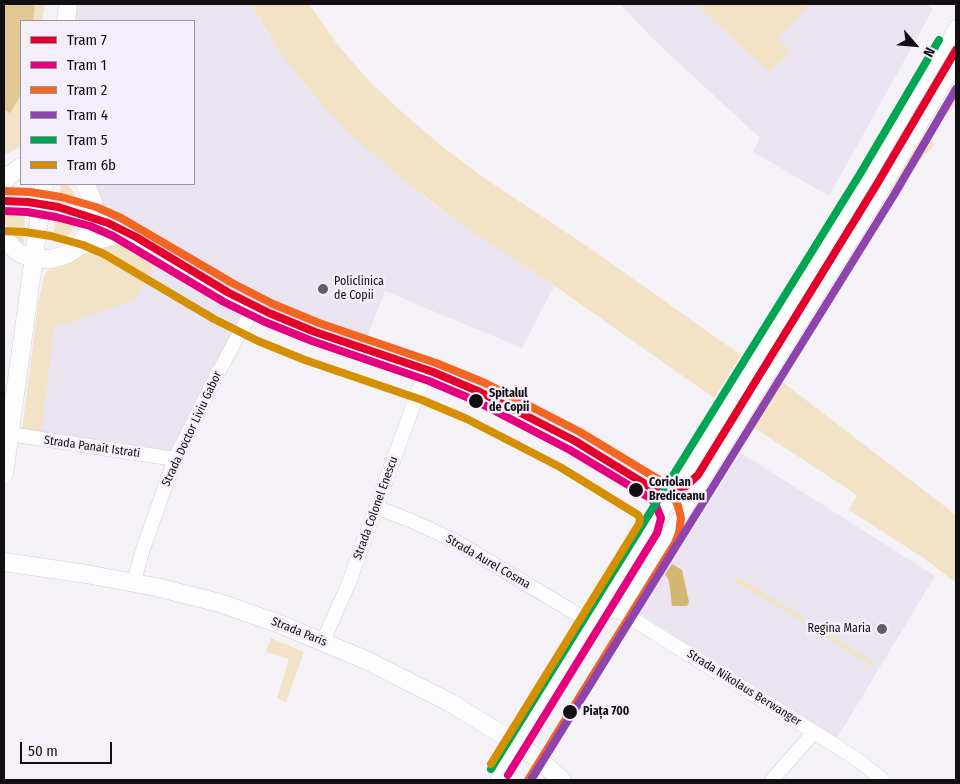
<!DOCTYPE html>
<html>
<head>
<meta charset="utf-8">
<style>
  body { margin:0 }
  #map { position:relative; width:960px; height:784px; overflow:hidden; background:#f4f1f7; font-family:"Fira Sans Condensed",sans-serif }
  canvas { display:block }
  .frame { position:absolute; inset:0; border:5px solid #110f12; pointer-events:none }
  .legend { position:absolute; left:20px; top:20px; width:175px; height:165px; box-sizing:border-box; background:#f4eefa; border:1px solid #99959d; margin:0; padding:6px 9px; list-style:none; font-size:15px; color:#110f12 }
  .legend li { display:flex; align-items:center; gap:10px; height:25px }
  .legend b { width:25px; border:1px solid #99959d }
  .north { position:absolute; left:890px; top:20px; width:50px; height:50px; -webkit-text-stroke:4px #f4eefa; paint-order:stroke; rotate:117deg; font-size:14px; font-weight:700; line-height:20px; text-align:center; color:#110f12 }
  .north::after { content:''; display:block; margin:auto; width:18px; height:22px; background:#110f12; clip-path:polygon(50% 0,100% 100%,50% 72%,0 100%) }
  .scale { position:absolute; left:20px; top:742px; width:92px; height:22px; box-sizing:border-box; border:2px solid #110f12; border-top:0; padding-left:6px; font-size:15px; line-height:18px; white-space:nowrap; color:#110f12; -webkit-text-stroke:4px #f4eefa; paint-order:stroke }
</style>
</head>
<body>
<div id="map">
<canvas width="960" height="784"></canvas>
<div class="frame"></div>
<ul class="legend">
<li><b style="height:6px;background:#e4002b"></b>Tram 7</li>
<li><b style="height:6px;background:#e5007d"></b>Tram 1</li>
<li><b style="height:6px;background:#f26522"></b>Tram 2</li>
<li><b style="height:6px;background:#8e44ad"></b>Tram 4</li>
<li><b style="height:6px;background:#00a651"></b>Tram 5</li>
<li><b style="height:6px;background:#d48f03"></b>Tram 6b</li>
</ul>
<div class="north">N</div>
<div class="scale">50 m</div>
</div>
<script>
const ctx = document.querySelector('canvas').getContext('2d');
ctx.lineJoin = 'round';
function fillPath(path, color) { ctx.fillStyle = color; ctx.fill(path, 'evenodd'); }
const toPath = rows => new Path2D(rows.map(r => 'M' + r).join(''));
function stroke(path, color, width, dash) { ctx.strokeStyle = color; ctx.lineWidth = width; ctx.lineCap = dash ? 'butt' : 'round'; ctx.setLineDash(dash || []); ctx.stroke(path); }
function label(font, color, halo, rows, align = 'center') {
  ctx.font = font + ' "Fira Sans Condensed",sans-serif'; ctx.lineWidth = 5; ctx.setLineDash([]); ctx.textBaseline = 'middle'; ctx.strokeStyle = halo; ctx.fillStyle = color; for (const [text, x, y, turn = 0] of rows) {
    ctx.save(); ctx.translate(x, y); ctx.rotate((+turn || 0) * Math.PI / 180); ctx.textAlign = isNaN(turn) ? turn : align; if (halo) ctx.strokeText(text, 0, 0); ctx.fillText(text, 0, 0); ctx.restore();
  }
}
const built = toPath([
  [69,4,250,4,264,28,297,75,314,97,352,136,434,205,554,286,522,348,385,291,363,347,315,332,229,293,93,215,85,184,194,184,194,21,66,21],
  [620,4,927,4,933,9,829,196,753,152,760,138,653,39],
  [135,248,247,311,174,454,22,432,38,305,44,277],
  [741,453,935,576,837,738,638,613]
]);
const green = toPath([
  [4,4,45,4,42,21,21,21,21,144,16,149,4,155],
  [250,4,309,4,337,44,369,81,404,114,443,147,484,178,588,247,741,355,714,398,559,289,455,220,391,170,352,136,316,99,281,54],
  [696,4,811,4,778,38,790,50,769,72],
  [956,86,956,107,955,106,927,136,935,144,892,192,889,189],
  [61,184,69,186,75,193,78,206,59,203],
  [4,209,25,211,24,243,16,240,4,222],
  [56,216,76,220,74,229,69,235,61,242,52,242],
  [113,244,135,248,157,260,135,300,54,328,41,435,22,432,38,305,44,277,51,266,62,258],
  [781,381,956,515,956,583,925,559,849,510,857,495,753,427],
  [736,576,805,618,803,622,734,581],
  [812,622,875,663,872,667,810,626],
  [271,638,304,652,286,702,277,698,289,659,266,652]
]);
const forest = toPath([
  [4,4,35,4,33,21,21,21,21,95,10,113,4,110]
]);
const water = toPath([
  [672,564,682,570,689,602,687,606,672,606,669,581,665,574]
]);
const minor = toPath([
  [93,217,116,228,228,296,289,326,432,375,504,407,573,444,683,510],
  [74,251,82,247,126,234],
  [9,434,175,459],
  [376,507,412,521,453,540,582,617,589,618,613,611,621,612,830,742,858,760,883,780],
  [134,582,142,552,175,459,220,369,253,309],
  [621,612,884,187,956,63],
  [323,641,348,585,425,373],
  [497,780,842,220,956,27],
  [772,780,814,732]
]);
const major = toPath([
  [66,21,68,4],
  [4,182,10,175,21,167],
  [4,239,19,253,34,259,51,259,68,254,75,249,86,236,92,219,93,202,85,184],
  [4,474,44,184],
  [4,562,86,574,156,587,220,603,282,625,366,660,449,702,508,738,538,759,562,780]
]);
const tram1 = toPath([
  [4,201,28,202,58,207,108,223,136,237,229,293,269,313,315,332,433,372,480,392,575,441,650,487,673,491,686,486,698,475,877,184,956,50]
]);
const tram2 = toPath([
  [4,211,27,212,56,217,90,226,113,236,224,302,265,322,312,341,429,381,476,401,570,450,650,498,655,503,661,518,657,533,508,775]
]);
const tram3 = toPath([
  [4,191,30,192,61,197,96,207,121,218,234,284,273,304,319,323,436,363,485,383,580,432,661,481,671,491,678,506,681,518,679,533,675,543,528,780]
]);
const tram4 = toPath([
  [531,780,894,195,956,89]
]);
const tram5 = toPath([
  [491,769,860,174,939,40]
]);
const tram6 = toPath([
  [4,231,25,232,51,236,83,245,104,254,214,319,258,341,305,360,422,400,467,419,560,467,638,515,640,519,639,524,491,764]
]);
const markers = [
  [323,289,6,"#605e62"],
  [476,401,8,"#110f12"],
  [636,490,8,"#110f12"],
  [882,629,6,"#605e62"],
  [570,712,8,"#110f12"]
];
const poiNames = [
  ["Policlinica",334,282],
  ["de Copii",334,296],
  ["Regina Maria",871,629,"right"]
];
const stopNames = [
  ["Spitalul",489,394],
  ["de Copii",489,408],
  ["Coriolan",649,483],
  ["Brediceanu",649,497],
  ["Piața 700",583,712]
];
const streetNames = [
  ["Strada Doctor Liviu Gabor",192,429,-65],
  ["Strada Panait Istrati",92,447,8],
  ["Strada Colonel Enescu",376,508,-70],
  ["Strada Aurel Cosma",488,562,30],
  ["Strada Paris",299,632,22],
  ["Strada Nikolaus Berwanger",744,688,32]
];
fillPath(built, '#eae4f0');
fillPath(green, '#f2e3c6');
fillPath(forest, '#e0c893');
fillPath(water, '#d3b66f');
stroke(minor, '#d1ced3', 15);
stroke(major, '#d1ced3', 19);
stroke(minor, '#fdfdfe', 14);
stroke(major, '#fdfdfe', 18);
stroke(tram1, '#e4002b', 8);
stroke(tram2, '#e5007d', 8);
stroke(tram3, '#f26522', 8);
stroke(tram4, '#8e44ad', 8);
stroke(tram5, '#00a651', 8);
stroke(tram6, '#d48f03', 8);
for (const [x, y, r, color] of markers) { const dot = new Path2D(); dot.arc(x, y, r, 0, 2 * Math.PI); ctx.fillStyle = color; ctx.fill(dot); stroke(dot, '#f4eefa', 2); }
label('12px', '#110f12', '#f4eefa', poiNames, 'left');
label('bold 12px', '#110f12', '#f4eefa', stopNames, 'left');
label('12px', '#110f12', '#f4eefa', streetNames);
</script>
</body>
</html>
